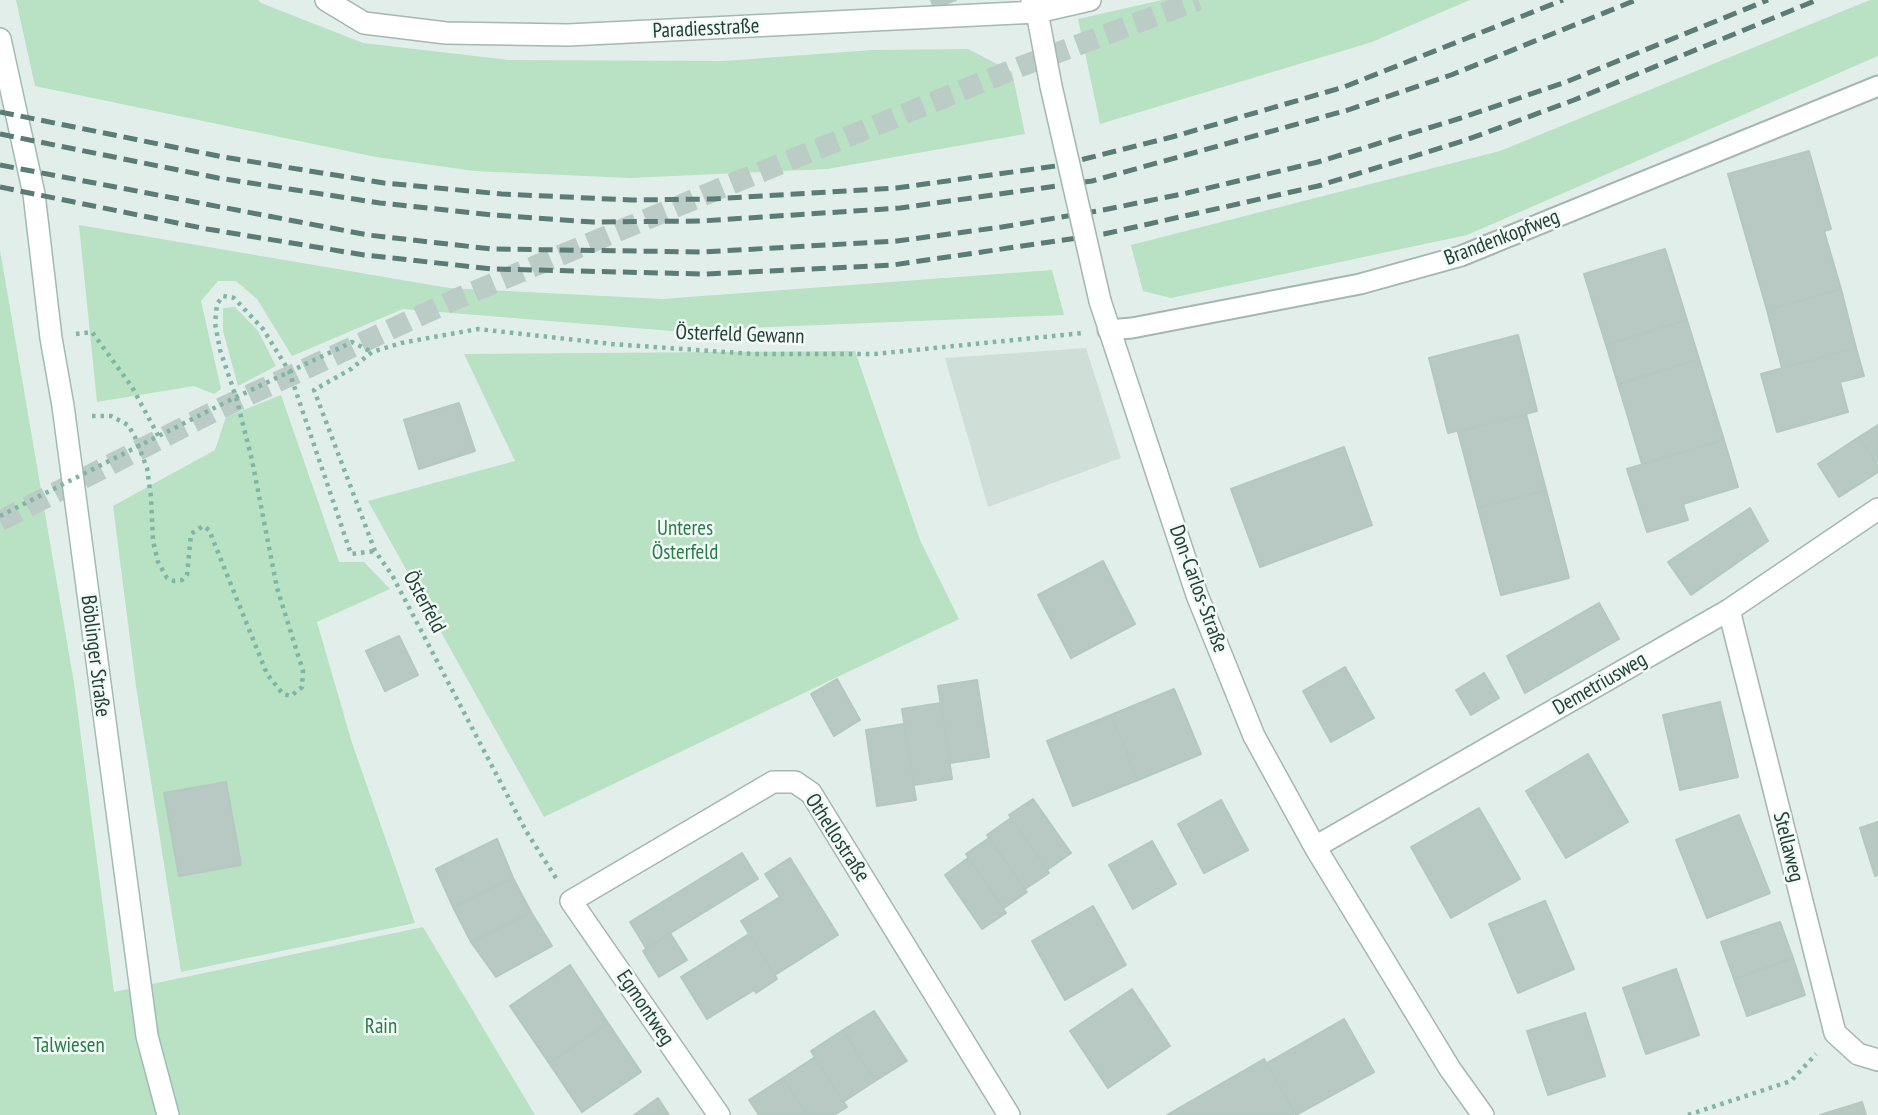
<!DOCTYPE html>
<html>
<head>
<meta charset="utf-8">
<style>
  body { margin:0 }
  canvas { display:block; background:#e2eee9 }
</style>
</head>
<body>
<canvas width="1878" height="1115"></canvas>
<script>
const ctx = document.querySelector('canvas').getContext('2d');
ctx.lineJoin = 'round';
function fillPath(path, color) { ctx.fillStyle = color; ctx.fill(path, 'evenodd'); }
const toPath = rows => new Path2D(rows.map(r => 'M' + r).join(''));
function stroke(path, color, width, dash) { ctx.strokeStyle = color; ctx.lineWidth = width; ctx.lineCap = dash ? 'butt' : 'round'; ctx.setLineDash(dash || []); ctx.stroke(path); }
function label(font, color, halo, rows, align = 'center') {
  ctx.font = font + ' "PT Sans Narrow",sans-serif'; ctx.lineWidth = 5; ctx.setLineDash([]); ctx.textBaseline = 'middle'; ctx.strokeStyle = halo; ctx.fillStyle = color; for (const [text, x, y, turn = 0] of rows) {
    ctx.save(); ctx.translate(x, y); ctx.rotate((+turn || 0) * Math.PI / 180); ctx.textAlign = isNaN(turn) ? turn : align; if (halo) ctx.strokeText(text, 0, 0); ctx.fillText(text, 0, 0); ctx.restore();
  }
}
const built = toPath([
  [1086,348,1121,458,988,507,945,358]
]);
const green = toPath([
  [16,0,258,0,261,3,363,43,509,60,724,61,872,50,968,49,1012,72,1025,134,827,169,630,178,474,171,376,157,35,86],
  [1162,0,1470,0,1372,42,1100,124,1078,19],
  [1870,0,1878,0,1878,56,1467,235,1171,298,1143,291,1131,245,1500,151],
  [79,225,449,288,662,299,1052,270,1064,315,672,331,403,309,292,356,257,299,236,281,218,281,201,301,221,389,214,394,194,386,97,402],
  [0,250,74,683,114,992,423,927,535,1115,0,1115],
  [235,307,258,331,276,366,238,386,223,331,223,308],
  [855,351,920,540,959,619,544,817,368,501,515,461,464,354],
  [281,395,339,562,364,562,390,589,317,622,352,743,415,923,181,972,136,686,113,506,215,450,226,417]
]);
const building = toPath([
  [931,0,956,0,934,8,931,0],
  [1809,151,1831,229,1824,231,1841,289,1767,310,1728,174,1809,151],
  [1665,249,1687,320,1606,345,1584,274,1665,249],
  [1841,289,1856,348,1782,368,1767,310,1841,289],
  [1687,320,1699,359,1618,384,1606,345,1687,320],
  [1518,335,1537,411,1448,433,1429,358,1518,335],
  [1856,348,1864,376,1840,382,1848,412,1777,432,1761,374,1856,348],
  [1699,359,1724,440,1642,464,1618,384,1699,359],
  [459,403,475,451,419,469,404,420,459,403],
  [1526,414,1546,490,1478,508,1458,432,1526,414],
  [1878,425,1878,461,1876,462,1859,437,1878,425],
  [1859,437,1878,466,1878,472,1839,497,1818,464,1859,437],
  [1724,440,1738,487,1683,504,1688,520,1647,532,1627,469,1724,440],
  [1344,447,1372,525,1260,567,1231,489,1344,447],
  [1546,490,1569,578,1501,595,1478,508,1546,490],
  [1750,508,1768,541,1691,595,1668,562,1750,508],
  [1103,561,1135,624,1071,658,1038,595,1103,561],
  [1599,603,1619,639,1525,693,1507,656,1599,603],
  [399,636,418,675,385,691,366,651,399,636],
  [1345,667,1374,718,1331,742,1303,691,1345,667],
  [1484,673,1499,698,1471,715,1456,690,1484,673],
  [837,679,860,720,834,736,811,694,837,679],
  [977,680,989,757,950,763,938,686,977,680],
  [1174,689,1201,754,1138,780,1111,715,1174,689],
  [1720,702,1738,777,1680,790,1663,715,1720,702],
  [941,703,952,779,914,785,902,709,941,703],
  [1111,715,1138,780,1073,806,1047,741,1111,715],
  [904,724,916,800,877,806,866,730,904,724],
  [1588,754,1628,822,1566,858,1526,791,1588,754],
  [226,782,241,865,179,876,164,793,226,782],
  [1033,799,1071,853,1047,870,1009,815,1033,799],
  [1221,800,1248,850,1204,873,1178,824,1221,800],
  [1479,808,1520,879,1451,918,1411,847,1479,808],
  [1739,815,1770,893,1707,918,1676,840,1739,815],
  [1011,818,1049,873,1025,889,987,835,1011,818],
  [1878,822,1878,875,1875,876,1860,828,1878,822],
  [989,838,1027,892,1004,908,966,854,989,838],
  [497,839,513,878,453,907,436,869,497,839],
  [1152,841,1176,884,1133,909,1109,865,1152,841],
  [742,853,758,879,646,948,630,922,742,853],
  [790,858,838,935,775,975,741,921,780,897,765,874,790,858],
  [968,858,1006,913,982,929,945,875,968,858],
  [513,878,531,912,471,942,453,907,513,878],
  [1545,901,1574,969,1518,993,1489,924,1545,901],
  [1093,906,1126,965,1065,1000,1032,941,1093,906],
  [531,912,552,946,496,977,471,942,531,912],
  [1780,922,1793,958,1734,979,1721,942,1780,922],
  [670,933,687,960,659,977,643,951,670,933],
  [749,934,777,979,756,993,754,990,707,1019,681,977,749,934],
  [1793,958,1805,995,1747,1016,1734,979,1793,958],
  [570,965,608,1023,549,1063,510,1006,570,965],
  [1676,969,1699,1035,1646,1054,1623,988,1676,969],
  [1132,989,1170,1046,1108,1088,1070,1031,1132,989],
  [874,1011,907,1061,875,1081,843,1030,874,1011],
  [1585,1013,1605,1076,1548,1095,1527,1031,1585,1013],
  [1344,1019,1374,1072,1296,1115,1267,1063,1344,1019],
  [608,1023,641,1072,582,1112,549,1063,608,1023],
  [843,1030,875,1081,843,1102,811,1051,843,1030],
  [815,1057,847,1107,834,1115,807,1115,783,1078,815,1057],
  [1264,1059,1295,1113,1291,1115,1167,1115,1264,1059],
  [783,1078,807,1115,759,1115,749,1100,783,1078],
  [658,1098,669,1115,634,1115,658,1098],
  [1862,1102,1866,1115,1820,1115,1862,1102]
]);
const secondaryTunnel = toPath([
  [0,521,221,408,456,299,714,191,1022,66,1198,0]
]);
const path = toPath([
  [76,334,92,332,132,387,160,439],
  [228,401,352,342,372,352],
  [92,416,111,416,128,425,135,437,147,468,151,497,153,541,158,562,167,578,174,581,182,580,187,575,191,534,203,526,209,530,267,674,283,694,291,696,302,687,303,671,277,588,252,460,236,397,220,350,215,323,217,304,223,296,234,298,263,329,289,371,351,554,375,551],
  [556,878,526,831,392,575,375,551,314,390,351,369,372,352,401,343,478,329,612,344,753,354,875,354,1083,333],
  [1688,1115,1791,1081,1816,1054]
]);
const service = toPath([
  [1108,330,1132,328,1360,284,1461,256,1878,86]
]);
const minor = toPath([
  [326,0,364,23,446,33,568,35,1037,12,1090,0],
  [1032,0,1037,12,1051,86],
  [1100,301,1197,595,1254,736,1315,847,1450,1069,1483,1115],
  [1729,610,1835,1033,1858,1054,1878,1060],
  [1315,847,1729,610,1878,509],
  [719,1115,571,901,773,782,795,782,811,793,1009,1115]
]);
const secondary = toPath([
  [0,39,34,194,51,338,63,406,147,1036,168,1115]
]);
const rail = toPath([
  [0,112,223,157,384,183,502,194,631,200,713,199,896,188,1056,166,1172,137,1344,87,1563,0],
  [0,134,218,178,380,203,493,215,593,222,701,221,900,208,1092,181,1348,110,1451,75,1636,0],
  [0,165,368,235,492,249,703,252,897,241,1002,227,1103,210,1187,193,1318,162,1461,118,1566,82,1768,0],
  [0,187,207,229,364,255,493,269,705,274,893,265,1104,234,1318,186,1466,140,1574,100,1817,0]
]);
const pathBridge = toPath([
  [0,516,228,401]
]);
const minorBridge = toPath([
  [1051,86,1100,301]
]);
const streetNames = [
  ["Paradiesstraße",706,29,-3],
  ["Brandenkopfweg",1502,238,-21],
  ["Österfeld Gewann",740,335,2],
  ["Don-Carlos-Straße",1198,589,70],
  ["Österfeld",424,602,62],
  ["Böblinger Straße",95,656,83],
  ["Demetriusweg",1600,684,-30],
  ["Othellostraße",837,838,57],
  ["Stellaweg",1788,847,76],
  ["Egmontweg",645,1008,56]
];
const parkNames = [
  ["Unteres",685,529],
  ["Österfeld",685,553],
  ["Rain",381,1027],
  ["Talwiesen",69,1046]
];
fillPath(built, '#d0ded8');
fillPath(green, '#b9e1c4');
fillPath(building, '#b7c9c2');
stroke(building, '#b4c8c0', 2);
stroke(secondaryTunnel, '#bbcbc6', 21, [21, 10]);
stroke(service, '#a4b7b1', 23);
stroke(minor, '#a4b7b1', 24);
stroke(secondary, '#9fbbb2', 24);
stroke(path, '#7fb5a5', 4.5, [3.5, 5]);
stroke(service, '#fff', 19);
stroke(minor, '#fff', 21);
stroke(secondary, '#fff', 21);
stroke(rail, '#5a7c74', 5, [14, 7]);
stroke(minorBridge, '#a4b7b1', 24, []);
stroke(pathBridge, '#7fb5a5', 4.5, [3.5, 5]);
stroke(minorBridge, '#fff', 21);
label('21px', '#204139', '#f3faf6', streetNames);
label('21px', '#257c49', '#f3faf6', parkNames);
</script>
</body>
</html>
